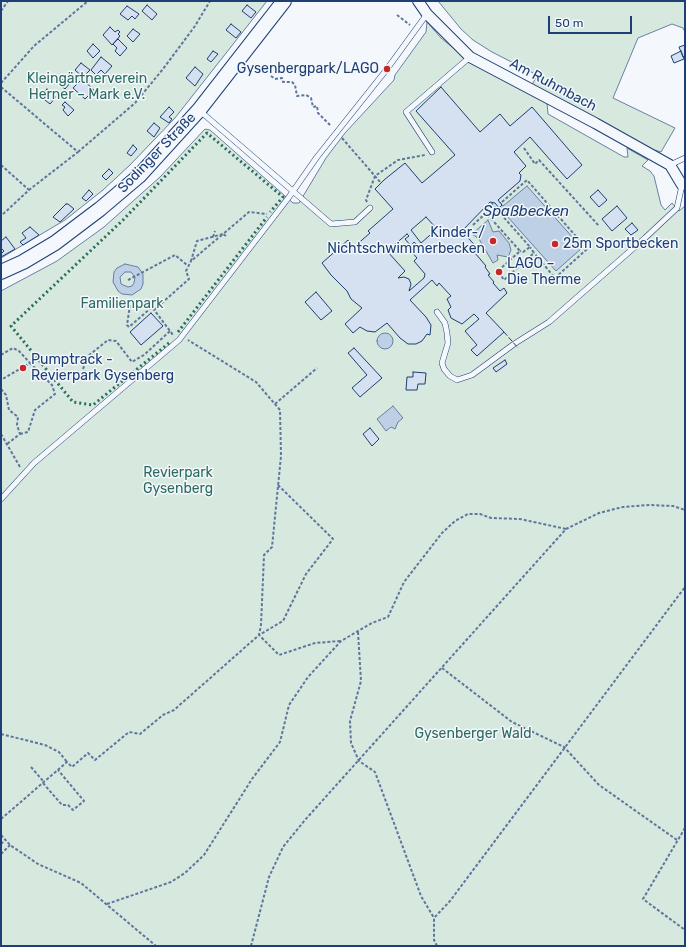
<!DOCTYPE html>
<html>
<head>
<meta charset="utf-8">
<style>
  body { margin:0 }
  #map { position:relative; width:686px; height:947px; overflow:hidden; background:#f4f7fb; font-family:Rubik,sans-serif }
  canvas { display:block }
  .frame { position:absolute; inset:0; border:2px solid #1d3f73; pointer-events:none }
  .scale { position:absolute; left:548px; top:16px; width:84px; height:18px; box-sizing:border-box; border:2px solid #1d3f73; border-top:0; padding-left:5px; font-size:12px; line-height:14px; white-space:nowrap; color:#1d3f73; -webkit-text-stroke:3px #f4f7fb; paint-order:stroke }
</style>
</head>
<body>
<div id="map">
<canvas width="686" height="947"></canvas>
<div class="frame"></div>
<div class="scale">50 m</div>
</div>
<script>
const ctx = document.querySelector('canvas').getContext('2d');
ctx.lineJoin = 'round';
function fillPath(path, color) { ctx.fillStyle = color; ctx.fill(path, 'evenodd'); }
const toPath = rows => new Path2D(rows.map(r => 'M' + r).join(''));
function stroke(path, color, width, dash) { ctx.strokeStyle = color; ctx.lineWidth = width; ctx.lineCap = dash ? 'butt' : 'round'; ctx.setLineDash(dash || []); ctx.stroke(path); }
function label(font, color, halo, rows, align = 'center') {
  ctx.font = font + ' Rubik,sans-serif'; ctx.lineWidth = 3; ctx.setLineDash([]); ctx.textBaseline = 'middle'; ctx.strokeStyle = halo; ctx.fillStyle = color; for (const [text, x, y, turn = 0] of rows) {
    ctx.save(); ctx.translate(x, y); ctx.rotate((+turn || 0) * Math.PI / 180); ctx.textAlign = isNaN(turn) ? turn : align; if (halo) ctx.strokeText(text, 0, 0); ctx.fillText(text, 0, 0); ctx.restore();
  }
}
const green = toPath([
  [1,1,267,1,175,118,130,165,103,190,65,220,1,258,1,1],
  [438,1,685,1,685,32,683,28,672,24,638,38,613,98,675,128,661,152,648,148,532,85,537,75,492,52,473,40,461,29,438,1],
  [427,22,441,38,472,63,547,103,548,114,624,157,628,157,627,148,648,160,642,166,650,171,654,176,661,205,665,210,672,203,679,211,685,206,685,946,1,946,1,291,57,261,104,227,160,177,205,129,210,130,293,203,299,203,326,158,345,133,394,80,395,75,426,32,427,22]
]);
const water = toPath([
  [527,186,582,248,556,271,497,205,500,202,503,206,527,186],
  [488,220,493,232,499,231,509,243,511,250,508,257,497,255,498,260,493,263,479,239,472,234,488,220],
  [125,264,138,267,143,274,143,284,141,289,132,295,122,294,118,291,113,282,114,272,117,268,125,264],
  [125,272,131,272,135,277,134,283,132,286,128,287,121,284,120,277,125,272],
  '377 341a8 8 0 1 1 16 0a8 8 0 1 1-16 0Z',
  [393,406,403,418,398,422,395,429,391,427,386,431,377,419,393,406]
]);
const building = toPath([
  [147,5,157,14,152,20,142,11,147,5],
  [247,5,256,12,251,18,242,11,247,5],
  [127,6,139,14,135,19,132,16,128,20,120,14,127,6],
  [231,24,241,32,236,38,226,30,231,24],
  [110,27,115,32,118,30,120,32,118,34,120,36,112,45,103,35,110,27],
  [133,29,140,34,133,42,127,36,133,29],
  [118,39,127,48,120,56,115,51,117,48,113,44,118,39],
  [93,44,100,51,93,58,87,51,93,44],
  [685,45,685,56,683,57,679,47,685,45],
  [213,51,218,54,211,62,207,59,213,51],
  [681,51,684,59,674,63,671,56,681,51],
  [101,57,112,66,105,74,101,70,96,75,91,70,101,57],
  [81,63,90,70,83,77,75,70,81,63],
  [195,67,203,74,195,86,186,78,195,67],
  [64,78,70,83,65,89,59,84,64,78],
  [82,79,94,90,85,99,73,88,82,79],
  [441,87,480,132,500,114,510,126,532,107,582,165,567,179,530,137,514,152,526,166,519,173,521,175,520,181,498,200,502,205,499,208,495,203,490,202,462,231,479,250,475,253,486,266,485,267,490,274,488,275,494,282,493,283,500,291,504,288,507,293,486,313,504,332,477,356,471,350,477,345,465,331,479,319,474,314,462,324,451,318,448,310,451,307,447,299,451,296,439,283,437,286,432,280,410,300,426,317,431,325,430,335,427,334,422,341,416,344,408,344,400,338,387,323,375,332,367,331,360,327,353,333,345,324,362,308,351,299,347,291,331,275,322,263,348,240,354,247,370,233,368,231,393,209,375,189,384,180,405,163,422,183,455,155,416,111,441,87],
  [426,217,437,229,421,243,411,230,426,217],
  [407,234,409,236,405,239,411,246,414,242,418,246,411,251,417,258,414,261,425,274,424,278,409,291,411,284,409,279,404,277,398,278,405,271,387,251,407,234],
  [47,89,56,97,50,104,40,96,47,89],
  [65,102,74,110,68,116,63,110,65,107,62,105,65,102],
  [169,107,174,112,169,117,172,119,169,123,160,117,169,107],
  [154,123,160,128,154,137,147,131,154,123],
  [133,145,137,149,131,156,127,153,133,145],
  [109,169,113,173,106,180,102,176,109,169],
  [89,190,93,194,86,201,82,198,89,190],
  [598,190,607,200,599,207,590,197,598,190],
  [66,204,68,204,74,209,60,222,53,217,66,204],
  [617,206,627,218,612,231,602,219,617,206],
  [632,223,638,230,631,235,625,229,632,223],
  [30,227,39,235,23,245,20,242,26,238,22,233,30,227],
  [6,237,15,249,1,257,1,254,4,251,1,248,1,241,6,237],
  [316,292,332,311,321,320,305,302,316,292],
  [151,313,163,326,141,345,130,332,151,313],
  [354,348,382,378,360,397,352,388,367,375,348,353,354,348],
  [505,360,507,364,496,372,493,368,505,360],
  [413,372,426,373,425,384,418,384,417,390,406,390,407,377,413,377,413,372],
  [370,428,379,439,372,446,363,434,370,428]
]);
const path = toPath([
  [1,11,8,1],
  [397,15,410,25],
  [271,76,275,79,282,78,283,82,292,82,295,85,297,96,306,95,311,98,313,107,317,106,318,113,331,126],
  [1,83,34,46,88,1],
  [1,87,78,152,29,190],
  [342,138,381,183],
  [524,148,535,164,539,160,599,226],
  [78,152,135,103,163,69,195,26,210,1],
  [1,165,29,190,1,216],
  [367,202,366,200,375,176,398,160,425,155],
  [502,202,527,180,587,249,555,278,534,253],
  [486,213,486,209,492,204,530,247,523,252,520,251],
  [473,225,486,213,520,251,498,271,504,280,534,253,530,247],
  [226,236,223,234,191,261,197,241,223,234,249,212,267,214],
  [213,237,215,231],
  [128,280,175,255,187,265],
  [130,305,127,325,129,327,152,307,173,335],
  [154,310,189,279,186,271,191,261],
  [1,355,13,348,19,351,30,363,1,380],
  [86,373,83,369,88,356,108,340,116,341,132,362,144,355,170,331],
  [1,389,6,395,9,410,18,417,17,425,20,434,7,444],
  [275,404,317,368],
  [1,434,20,467],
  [20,434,28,432,35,410,55,394,52,385,30,363],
  [278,485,333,539,306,574,283,621,259,635,279,655,315,643,340,641],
  [358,632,361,681,350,721,351,743,359,761,375,772,421,896,434,918],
  [442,668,512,722,564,747,599,785,677,840],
  [1,734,45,745,59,752,67,762],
  [31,767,44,782],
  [43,783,62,805,68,805,73,810,84,801,58,770],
  [1,819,67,762,72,767,88,753,95,760,129,732,140,734,163,715,174,710,259,635,261,625,264,555,272,547,281,456,280,410,256,382,188,340],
  [685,828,643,899,685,930],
  [1,835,10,845,38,864,81,883,156,946],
  [1,844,5,840],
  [1,854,10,845],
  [107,904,171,882,185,873,204,855,252,779,280,742,289,705,308,677,341,641,372,623,388,617,404,582,442,533,455,521,468,514,480,514,491,518,520,519,566,529],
  [251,946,269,877,283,847,305,820,566,529,599,513,623,507,649,505,673,506,685,510],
  [437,946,434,940,434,918,450,901,685,587]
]);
const lane = toPath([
  [200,111,331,224,355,222,370,208],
  [432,152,406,112,470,57],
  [670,165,685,158],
  [437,312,445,323,447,333,448,343,442,363,444,369,450,376,457,380,472,375,514,344,549,322,645,238,677,208,682,185],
  [1,499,34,463,179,340,289,197,317,157,387,69,427,14]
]);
const street = toPath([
  [418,1,427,14,470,57,595,123,670,165,682,185]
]);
const secondary = toPath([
  [1,272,23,262,55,243,100,209,139,176,199,110,284,1]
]);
const hedge = toPath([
  [178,332,267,217],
  [169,343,93,405,73,402,11,326,123,220,207,133,283,197,270,212]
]);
const fence = toPath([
  [504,332,518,348]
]);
const markers = [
  [387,69,4,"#c62828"],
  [493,241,4,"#c62828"],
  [555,244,4,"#c62828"],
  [499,272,4,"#c62828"],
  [23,368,4,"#c62828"]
];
const poiNames = [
  ["Gysenbergpark/LAGO",379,69,"right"],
  ["Kinder-/",485,233,"right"],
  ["Nichtschwimmerbecken",485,249,"right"],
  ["25m Sportbecken",563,244],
  ["LAGO –",507,264],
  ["Die Therme",507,280],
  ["Pumptrack -",31,360],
  ["Revierpark Gysenberg",31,376]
];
const parkNames = [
  ["Kleingärtnerverein",87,79],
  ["Herner – Mark e.V.",87,95],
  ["Familienpark",122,304],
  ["Revierpark",178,473],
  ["Gysenberg",178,489],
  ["Gysenberger Wald",473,734]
];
const streetNames = [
  ["Am Ruhmbach",553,85,28],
  ["Sodinger Straße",157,153,-46]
];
const waterNames = [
  ["Spaßbecken",526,212]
];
fillPath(green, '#d7e8df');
stroke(green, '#687fa3', 1);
fillPath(water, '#bed0e5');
stroke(water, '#687fa3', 1);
fillPath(building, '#d5e0f0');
stroke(building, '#1d3f73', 1);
stroke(lane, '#1d3f73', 6);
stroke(street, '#1d3f73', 12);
stroke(secondary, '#1d3f73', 16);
stroke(path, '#5e769c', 2, [3, 2]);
stroke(lane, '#f4f7fb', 5);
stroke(street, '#f4f7fb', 10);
stroke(secondary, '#f4f7fb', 14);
stroke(hedge, '#2c6c60', 3, [2, 3]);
stroke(fence, '#1d3f73', 1, [5, 2]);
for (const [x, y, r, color] of markers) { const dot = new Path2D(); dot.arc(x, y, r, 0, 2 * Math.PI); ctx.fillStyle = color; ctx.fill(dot); stroke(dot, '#f4f7fb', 1.5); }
label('14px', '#1d3f73', '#f4f7fb', poiNames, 'left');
label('14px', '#2c6c60', '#f4f7fb', parkNames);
label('14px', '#1d3f73', '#f4f7fb', streetNames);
label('italic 15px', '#1d3f73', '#f4f7fb', waterNames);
</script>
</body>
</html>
